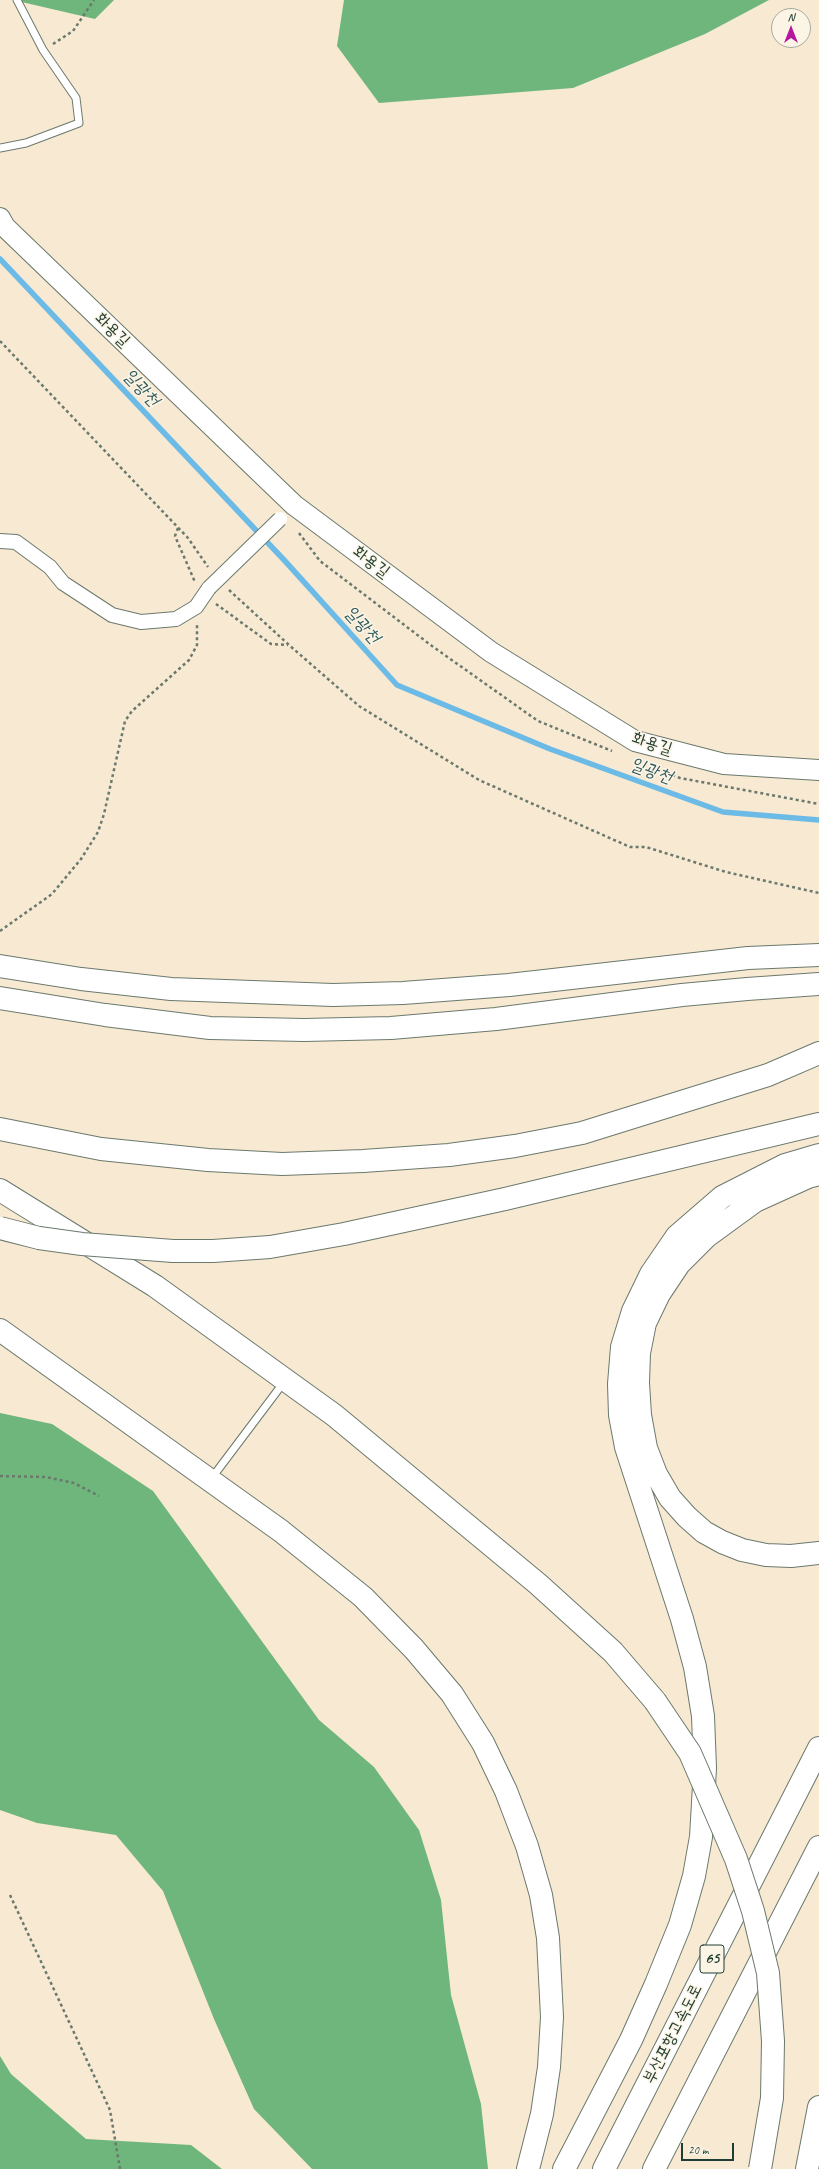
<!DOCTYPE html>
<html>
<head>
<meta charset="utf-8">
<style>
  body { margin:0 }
  #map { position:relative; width:819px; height:2169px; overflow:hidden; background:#f8e9d3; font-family:Caveat,sans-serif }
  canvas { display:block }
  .north { position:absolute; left:771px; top:8px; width:40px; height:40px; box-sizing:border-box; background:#fcf5e5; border:1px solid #a4ab9e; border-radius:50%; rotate:0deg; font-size:11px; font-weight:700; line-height:16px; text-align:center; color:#1f3d34 }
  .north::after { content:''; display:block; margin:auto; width:14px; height:18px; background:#b5179e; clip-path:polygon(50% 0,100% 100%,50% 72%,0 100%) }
  .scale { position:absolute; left:681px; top:2143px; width:53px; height:18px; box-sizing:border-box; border:2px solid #1f3d34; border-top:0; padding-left:5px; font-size:12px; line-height:14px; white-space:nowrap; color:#1f3d34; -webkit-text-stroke:3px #fcf5e5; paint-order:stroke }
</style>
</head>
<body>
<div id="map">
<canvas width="819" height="2169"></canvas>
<div class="north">N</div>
<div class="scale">20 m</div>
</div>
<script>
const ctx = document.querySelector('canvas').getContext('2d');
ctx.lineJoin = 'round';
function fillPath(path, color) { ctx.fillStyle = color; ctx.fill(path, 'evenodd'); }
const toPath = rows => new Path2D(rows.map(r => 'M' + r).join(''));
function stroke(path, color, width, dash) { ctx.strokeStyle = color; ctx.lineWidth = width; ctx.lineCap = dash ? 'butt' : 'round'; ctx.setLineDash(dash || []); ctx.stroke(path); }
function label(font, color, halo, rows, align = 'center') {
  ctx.font = font + ' Caveat,"Poor Story",sans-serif'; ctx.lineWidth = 3; ctx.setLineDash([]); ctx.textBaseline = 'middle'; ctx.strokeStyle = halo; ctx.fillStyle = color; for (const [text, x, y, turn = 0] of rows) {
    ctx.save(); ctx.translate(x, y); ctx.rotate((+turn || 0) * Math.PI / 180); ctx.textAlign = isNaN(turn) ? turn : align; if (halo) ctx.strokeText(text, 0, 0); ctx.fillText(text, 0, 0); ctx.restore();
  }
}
const forest = toPath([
  [13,0,114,0,95,19],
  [344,0,769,0,705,34,573,88,379,103,337,46],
  [0,1413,52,1424,153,1491,319,1720,374,1767,419,1830,441,1900,451,1995,481,2104,488,2169,312,2169,254,2109,214,2019,163,1891,116,1835,37,1823,0,1810],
  [0,2056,11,2074,86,2139,191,2145,222,2169,0,2169]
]);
const stream = toPath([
  [0,259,285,561,397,685,550,749,723,812,819,820]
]);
const path = toPath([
  [53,44,73,31,94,0],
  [0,341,188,538,208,567],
  [178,528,175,536,195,582],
  [299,533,320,561,432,646,538,721,612,751],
  [229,590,289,645,359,706,479,780,630,847,646,847,726,872,819,893],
  [216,604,271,644,288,645],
  [650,766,680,778,819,804],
  [0,931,52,894,81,859,98,832,104,814,125,721,132,711,189,660,197,645,197,625],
  [0,1476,46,1477,74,1483,99,1496],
  [10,1895,110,2110,120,2169]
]);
const service = toPath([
  [0,148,26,143,79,123,76,98,43,50,17,0],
  [211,1479,284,1382]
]);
const minor = toPath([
  [0,541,16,542,50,567,63,583,112,615,141,622,176,619,196,607,209,588]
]);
const secondary = toPath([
  [0,218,5,227,294,505,491,652,635,741,724,764,819,770]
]);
const motorway = toPath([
  [0,966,81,979,171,989,333,995,403,993,509,985,748,958,819,955],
  [0,998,105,1015,210,1028,304,1030,391,1028,496,1019,682,995,747,989,819,984],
  [0,1129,101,1149,208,1160,282,1164,363,1161,449,1155,515,1146,582,1133,768,1075,819,1053],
  [819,1174,808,1177,755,1201,707,1236,679,1264,659,1294,645,1323,639,1353,638,1383,640,1415,646,1448,656,1474,670,1498,687,1517,704,1532,722,1542,742,1550,766,1555,791,1556,819,1553],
  [0,1190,155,1286,334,1415,538,1584,613,1652,655,1701],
  [173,1251,213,1251,270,1247,344,1234,505,1199,819,1124],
  [0,1330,281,1531,363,1597,414,1649,452,1694,483,1743,506,1791,527,1846,541,1895,548,1938,552,2017,549,2067,542,2114,528,2169],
  [564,2169,631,2040,656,1984,680,1925,694,1876,701,1837,705,1768,703,1716,695,1667,682,1619,626,1447,620,1415,619,1384,622,1347,633,1311,651,1274,677,1236,722,1197,785,1165,819,1155],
  [604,2169,819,1748],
  [654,2169,819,1847],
  [807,2169,819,2107]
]);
const minorBridge = toPath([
  [209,588,280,519]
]);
const motorwayBridge = toPath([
  [0,1228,39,1238,82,1244,173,1251],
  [655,1701,690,1753,736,1859,753,1911,768,1973,773,2041,772,2098,760,2169]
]);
const shields = [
  [712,1959,24]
];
const shieldNames = [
  ["65",712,1959]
];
const streetNames = [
  ["화용길",112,330,44],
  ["화용길",371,562,37],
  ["화용길",652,744,18],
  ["부산포항고속도로",673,2034,-63]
];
const waterNames = [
  ["일광천",141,388,47],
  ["일광천",362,625,48],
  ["일광천",651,771,20]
];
fillPath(forest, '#6eb67b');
stroke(stream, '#6cbae6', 5.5);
stroke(service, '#6b796c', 9);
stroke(minor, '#6b796c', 16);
stroke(secondary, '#6b796c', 22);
stroke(motorway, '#6b796c', 24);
stroke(path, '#6b796c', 2.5, [3, 3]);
stroke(service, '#fff', 7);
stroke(minor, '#fff', 14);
stroke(secondary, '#fff', 20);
stroke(motorway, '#fff', 22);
stroke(minorBridge, '#6b796c', 16, []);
stroke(motorwayBridge, '#6b796c', 24, []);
stroke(minorBridge, '#fff', 14);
stroke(motorwayBridge, '#fff', 22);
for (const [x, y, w] of shields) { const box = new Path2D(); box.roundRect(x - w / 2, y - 14, w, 28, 3); ctx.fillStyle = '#fcf5e5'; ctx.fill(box); stroke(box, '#1f3d34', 1); }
label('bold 16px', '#1f3d34', null, shieldNames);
label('17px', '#1f3d34', '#fcf5e5', streetNames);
label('italic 18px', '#325c60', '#fcf5e5', waterNames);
</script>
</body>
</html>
